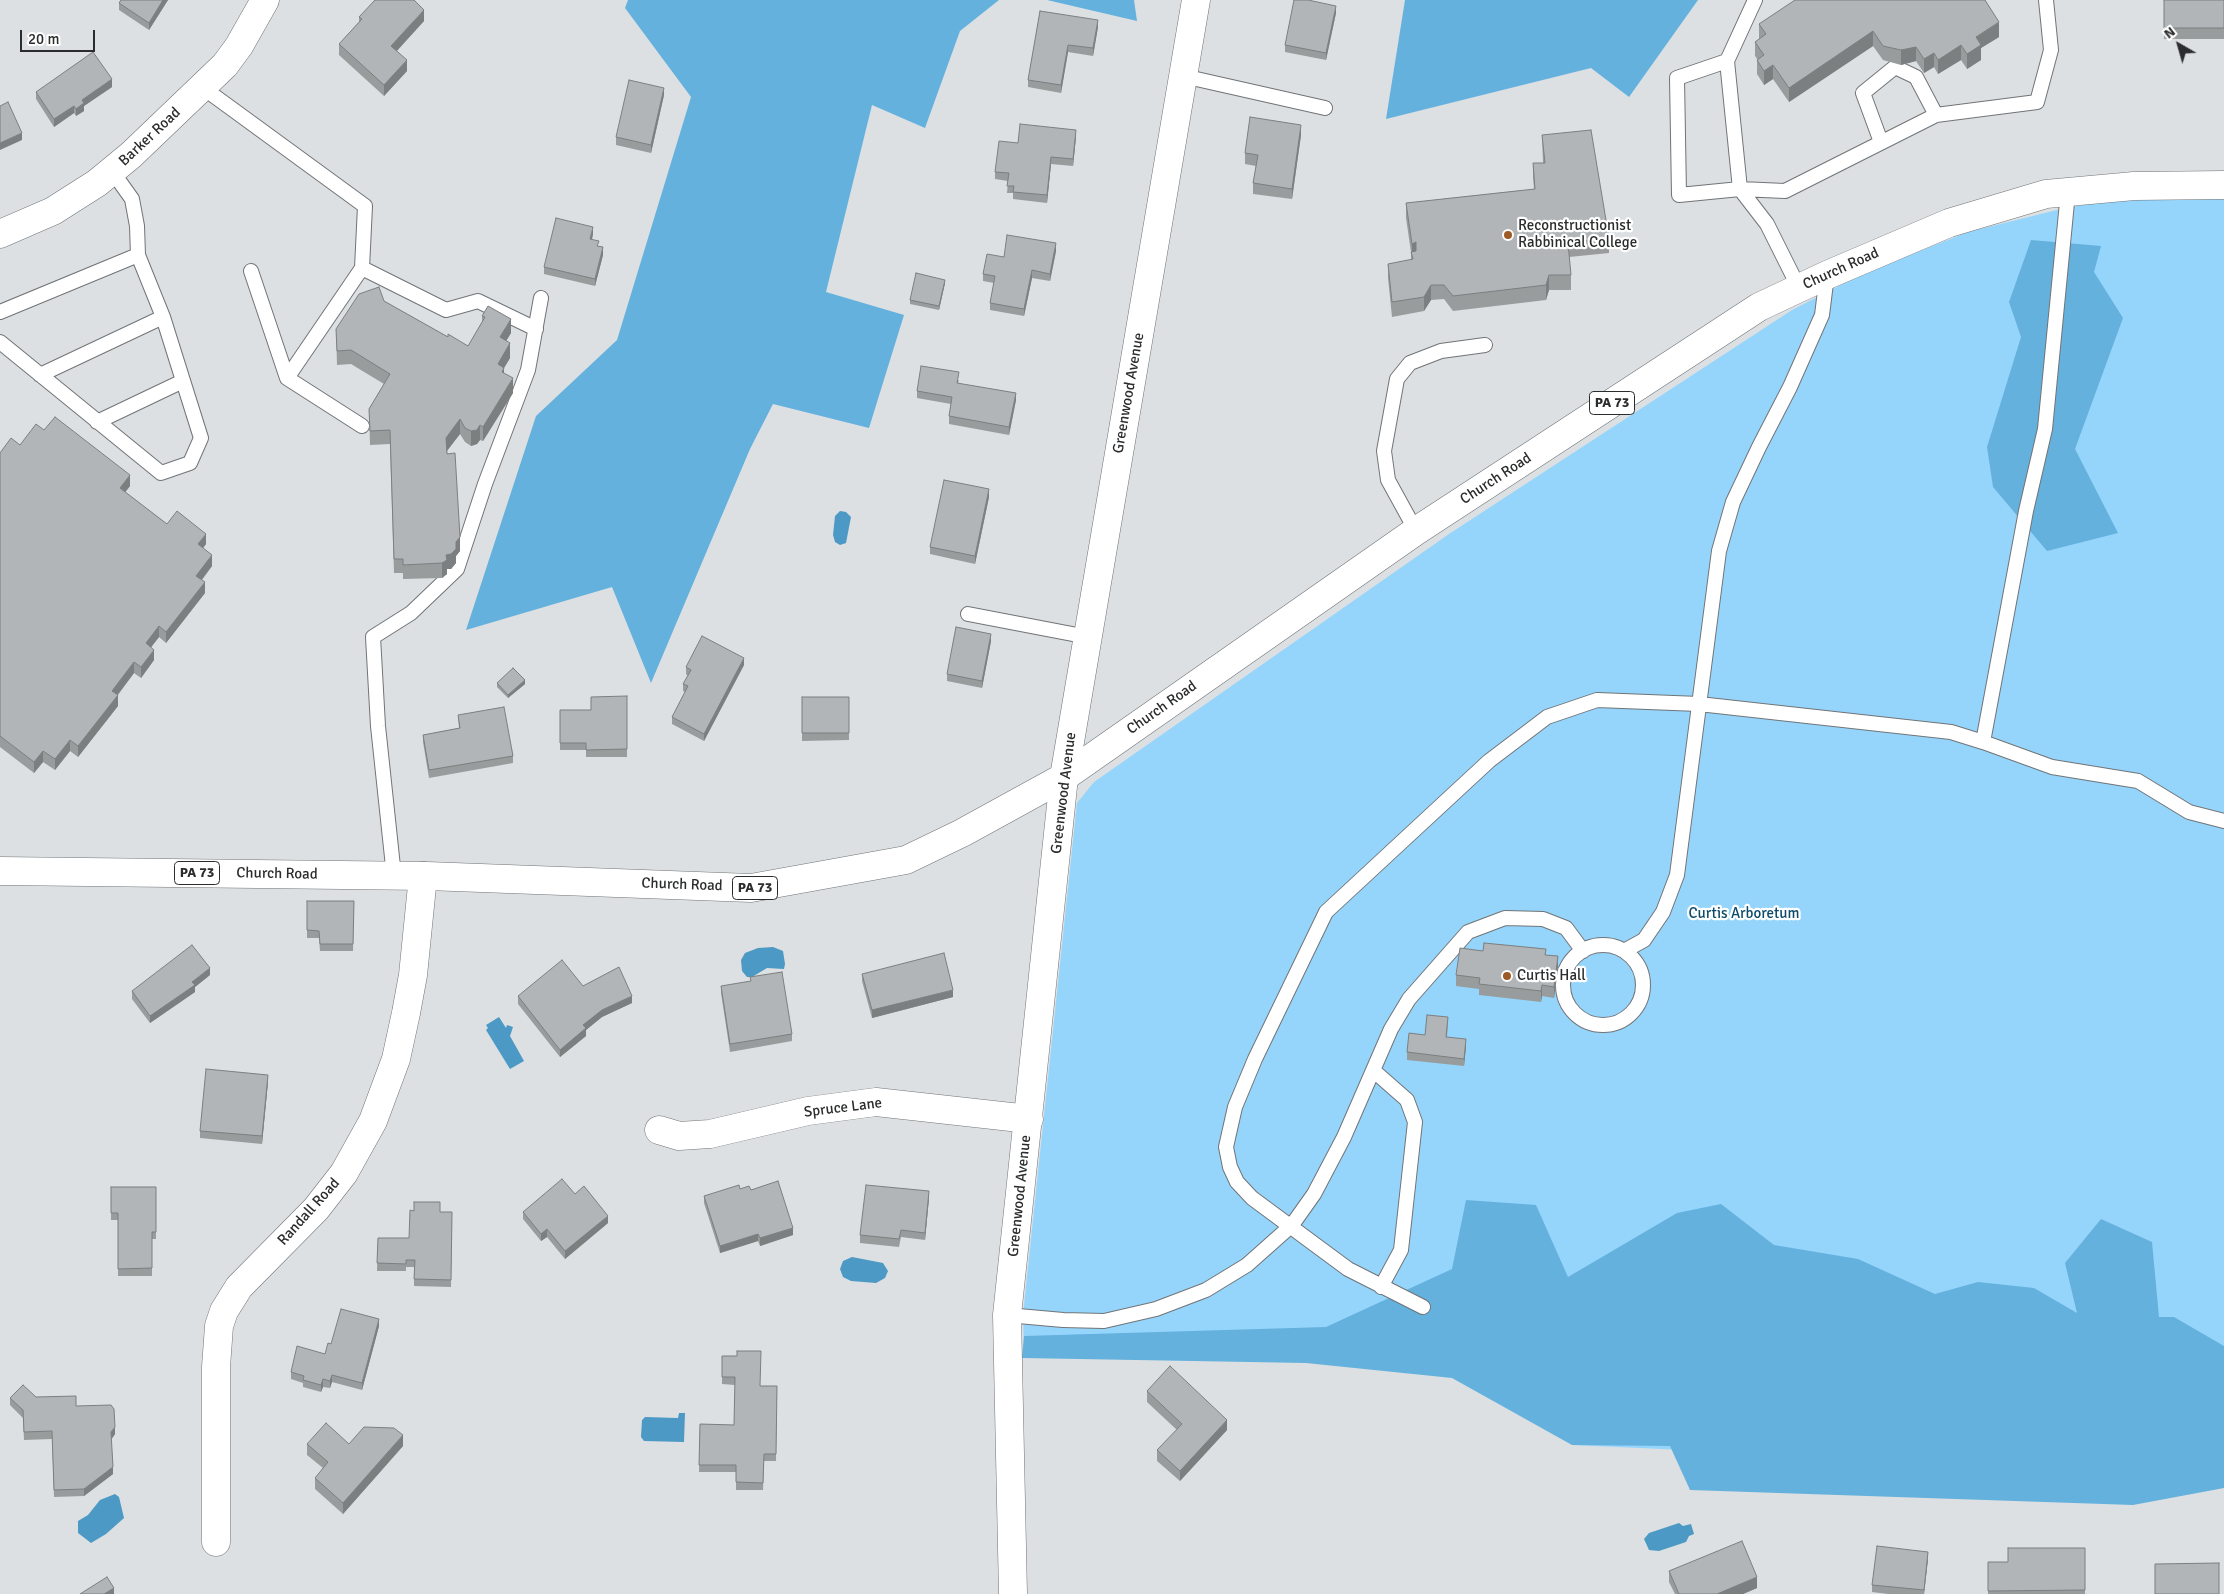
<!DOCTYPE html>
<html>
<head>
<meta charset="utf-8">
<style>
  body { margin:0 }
  #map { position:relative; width:2224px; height:1594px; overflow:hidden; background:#dce0e2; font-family:Signika,sans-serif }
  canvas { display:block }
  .north { position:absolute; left:2154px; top:20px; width:50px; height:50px; -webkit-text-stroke:4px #fff; paint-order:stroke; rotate:322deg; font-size:14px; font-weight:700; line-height:20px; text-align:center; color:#2b2c2d }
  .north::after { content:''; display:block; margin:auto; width:18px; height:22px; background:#2b2c2d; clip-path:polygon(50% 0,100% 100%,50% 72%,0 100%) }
  .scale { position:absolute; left:20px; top:30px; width:75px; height:22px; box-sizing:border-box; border:2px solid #2b2c2d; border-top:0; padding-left:6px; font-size:15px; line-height:18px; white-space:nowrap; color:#2b2c2d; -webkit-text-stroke:4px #fff; paint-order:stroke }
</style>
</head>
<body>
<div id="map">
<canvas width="2224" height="1594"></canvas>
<div class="north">N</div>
<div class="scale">20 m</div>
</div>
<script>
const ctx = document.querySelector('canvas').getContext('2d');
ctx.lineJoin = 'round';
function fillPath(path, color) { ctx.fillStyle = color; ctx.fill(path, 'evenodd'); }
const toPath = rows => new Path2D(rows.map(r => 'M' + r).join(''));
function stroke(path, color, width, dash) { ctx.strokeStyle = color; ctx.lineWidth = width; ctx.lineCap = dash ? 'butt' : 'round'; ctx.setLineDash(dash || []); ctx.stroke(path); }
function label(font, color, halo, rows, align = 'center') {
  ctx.font = font + ' Signika,sans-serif'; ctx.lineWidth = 4.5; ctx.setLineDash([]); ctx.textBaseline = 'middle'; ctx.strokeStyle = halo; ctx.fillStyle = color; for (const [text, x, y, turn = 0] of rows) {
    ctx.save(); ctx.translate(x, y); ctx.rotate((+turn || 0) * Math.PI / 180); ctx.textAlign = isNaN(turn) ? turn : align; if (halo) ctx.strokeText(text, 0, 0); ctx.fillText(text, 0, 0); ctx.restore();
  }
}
const green = toPath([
  [2167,198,2224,199,2224,1474,1572,1445,1578,1364,1024,1348,1023,1315,1077,803,1094,782,1449,534,1792,310,1864,273,1968,232,2065,208,2112,200]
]);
const forest = toPath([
  [628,0,999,0,960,31,925,128,872,105,826,292,904,315,869,428,773,404,750,449,651,683,612,587,466,630,536,416,617,340,691,97,625,8],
  [1047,0,1134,0,1137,21],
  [1405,0,1698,0,1629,97,1591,68,1386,119],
  [2031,240,2101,246,2094,272,2123,318,2075,449,2118,533,2047,551,1993,487,1987,447,2021,337,2009,302],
  [1466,1200,1536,1205,1568,1277,1677,1213,1721,1204,1774,1245,1858,1259,1935,1294,1978,1282,2034,1288,2077,1313,2065,1263,2101,1219,2152,1242,2159,1317,2174,1317,2224,1346,2224,1488,2133,1505,1690,1490,1670,1446,1572,1445,1452,1378,1306,1363,1022,1358,1024,1336,1326,1327,1452,1269]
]);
const water = toPath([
  [840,511,846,512,851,517,846,543,840,545,835,542,833,535,835,516],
  [773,947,783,951,785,964,784,969,767,968,752,977,747,977,742,971,741,960,745,953,758,948],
  [499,1017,506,1028,507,1025,513,1027,510,1036,524,1061,510,1069,486,1030,488,1028,486,1025],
  [852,1257,883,1263,888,1271,885,1278,876,1283,851,1281,843,1277,840,1269,843,1261],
  [679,1413,685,1413,684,1442,644,1441,641,1437,642,1420,645,1417,678,1418],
  [115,1494,119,1497,124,1518,106,1534,91,1543,78,1533,78,1521,88,1515,100,1500],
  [1679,1523,1683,1526,1691,1524,1694,1534,1689,1536,1686,1542,1659,1551,1649,1550,1644,1539,1649,1533]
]);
const lane = toPath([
  [1727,61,1755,0],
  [1183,76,1325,108],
  [202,87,365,206,362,268],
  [1936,115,2037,102,2051,50,2046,0],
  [251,271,287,378],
  [1799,288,1767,224,1740,189,1727,61,1677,78,1679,195,1740,189,1785,191,1936,115,1916,77,1895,67,1863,93,1881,142],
  [0,312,138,255],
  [0,342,161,473,190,463,201,438,163,317,138,255,137,226,132,199,112,171],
  [40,375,163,317],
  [97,422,183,381],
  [362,426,287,378,362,268,446,310,478,301,536,329],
  [1416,531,1388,480,1384,451,1397,379,1410,363,1441,351,1485,345],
  [968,614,1088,637],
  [1983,742,2026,511,2045,429,2068,192],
  [394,876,378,726,373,637,411,613,457,569,485,484,528,370,541,298],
  '1563 985a40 40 0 1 1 80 0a40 40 0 1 1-80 0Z',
  [1624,951,1644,940,1663,912,1677,875,1719,551,1733,502,1759,447,1790,387,1822,315,1827,275],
  [1374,1071,1407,1100,1415,1122,1401,1250,1381,1287],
  [1423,1307,1348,1269,1252,1198,1237,1182,1230,1167,1226,1147,1235,1107,1255,1059,1326,912,1489,761,1547,717,1597,700,1699,704,1951,732,1983,742,2052,767,2138,781,2189,812,2224,821],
  [1007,1315,1063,1320,1104,1321,1156,1309,1206,1290,1247,1265,1292,1225,1314,1194,1344,1137,1391,1029,1409,999,1468,932,1505,918,1543,919,1566,928,1583,951]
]);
const street = toPath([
  [0,234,53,211,97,183,131,155,225,65,239,46,265,0],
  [659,1130,679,1136,710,1134,808,1111,876,1102,1029,1119],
  [216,1542,216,1367,219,1326,224,1311,239,1287,316,1209,344,1173,373,1121,396,1059,406,1013,413,975,423,876]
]);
const secondary = toPath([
  [1013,1594,1007,1315,1064,777,1196,0]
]);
const primary = toPath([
  [0,871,427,876,751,888,906,860,962,833,1064,777,1416,531,1759,307,1827,275,1949,223,2046,194,2134,186,2224,185]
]);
const wall = toPath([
  [121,0,168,0,149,30,119,10,119,3],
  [2164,0,2224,0,2224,39,2164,39],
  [1040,11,1098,27,1093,56,1068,52,1061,93,1028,87,1028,80],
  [1336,13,1326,60,1285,52,1285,45],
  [359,17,424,21,397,51,407,71,384,96,339,55,339,44,359,22],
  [1759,24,1999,37,1981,48,1981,60,1967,69,1961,60,1938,74,1934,67,1924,73,1916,61,1901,65,1883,60,1873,46,1789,102,1773,79,1764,85,1757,74,1757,60,1758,60,1755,56,1755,42,1759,39],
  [112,87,84,106,84,111,76,116,74,113,54,127,36,99,36,92],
  [664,95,651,153,616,145,616,137],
  [1301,135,1292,199,1253,194,1253,183,1256,166,1245,164,1245,153],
  [1542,135,1609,238,1609,253,1569,257,1571,275,1571,290,1549,290,1546,300,1453,311,1444,299,1431,300,1424,311,1392,317,1388,278,1388,264,1411,260,1411,252,1406,218,1406,203,1534,189,1533,177,1533,163,1543,163],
  [1076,137,1073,166,1051,164,1047,203,1013,199,1013,193,1007,193,1008,181,995,179,995,172,1018,143],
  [593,234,592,240,599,247,603,255,595,286,544,274,544,267],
  [1056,251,1050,281,1032,278,1024,316,990,310,990,303,994,283,983,281,983,274,1004,257],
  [945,283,939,310,910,304,910,300],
  [384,301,448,337,468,346,482,322,482,316,511,333,506,341,510,358,504,368,504,374,513,393,483,441,480,440,477,444,471,446,465,442,460,434,447,451,460,551,456,556,456,563,451,569,447,569,447,574,442,578,403,579,403,573,394,573,390,444,370,445,369,409,384,384,351,364,337,365,336,329],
  [959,380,958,383,1016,400,1009,435,949,424,949,416,951,404,917,398,917,391],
  [44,430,130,486,125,492,167,524,206,544,203,548,212,566,202,580,205,593,166,643,159,637,151,647,154,660,141,678,134,673,118,695,118,706,78,757,70,751,55,770,43,762,34,773,0,747,0,453,20,445],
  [989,497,975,564,930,554,930,547],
  [991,641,982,688,947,681,947,674],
  [744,665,704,741,672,724,672,717,685,692,683,691,683,684,688,676,686,674,686,667],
  [497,683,525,684,508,698,497,687],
  [627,696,627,757,586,757,586,750,560,750,560,710,591,710],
  [802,697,849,697,849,740,802,741],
  [458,715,513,756,513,763,429,778,423,742,423,735,459,728],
  [307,901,354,901,353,951,320,951,319,938,307,938],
  [1483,951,1546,955,1558,967,1554,998,1542,996,1541,1002,1479,995,1479,989,1456,986,1456,975],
  [862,974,953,997,872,1018,862,981],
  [210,975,195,987,195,992,150,1023,132,999,132,991],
  [583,986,632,1003,602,1017,586,1030,586,1036,560,1057,518,1004,518,996],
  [721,986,792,1034,792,1041,730,1052,721,993],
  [1448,1024,1447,1037,1466,1046,1464,1066,1407,1060,1407,1052,1425,1035],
  [268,1082,262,1144,200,1138,200,1131],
  [111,1187,156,1187,156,1239,152,1239,152,1276,118,1276,118,1220,111,1220],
  [740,1189,751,1190,793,1235,760,1246,758,1241,720,1253,704,1203,704,1196],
  [575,1194,608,1223,565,1259,547,1237,541,1241,523,1219,523,1212],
  [929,1198,925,1240,901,1237,899,1247,860,1243,860,1235],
  [440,1212,452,1212,451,1287,414,1286,414,1267,406,1267,406,1271,377,1271,378,1238,409,1238],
  [379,1326,362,1390,332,1382,330,1388,323,1387,321,1392,303,1387,303,1383,291,1379,291,1372,325,1354,331,1344],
  [722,1356,760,1386,777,1386,776,1461,764,1461,763,1490,736,1490,736,1472,699,1472,700,1424,734,1425,735,1385,722,1384],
  [1147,1391,1227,1430,1180,1481,1157,1461,1157,1450,1177,1430,1147,1402],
  [36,1397,76,1406,115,1434,111,1439,113,1474,84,1496,54,1497,52,1439,24,1440,23,1418,10,1405,10,1398],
  [307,1444,349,1444,403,1446,343,1514,315,1489,315,1478,323,1468,307,1455],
  [2085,1548,2085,1594,1988,1594,1988,1562,2008,1562],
  [1928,1559,1924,1594,1888,1594,1872,1592,1872,1585],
  [1669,1571,1757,1588,1743,1594,1675,1594,1669,1582]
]);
const shadedWall = toPath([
  [163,0,168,0,149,30,149,23],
  [1336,6,1336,13,1326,60,1326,53],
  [424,10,424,21,391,57,391,46],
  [1098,20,1098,27,1093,56,1093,48],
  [1999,22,1999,37,1981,48,1981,60,1967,69,1967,54,1976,37],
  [1873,31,1873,46,1789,102,1789,88],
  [1068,45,1068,52,1061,93,1061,85],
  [1961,45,1961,60,1938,74,1938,60],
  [1916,47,1916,61,1901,65,1901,50],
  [1934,53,1934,67,1924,73,1924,59],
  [407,60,407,71,384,96,384,85],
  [1773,65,1773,79,1764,85,1764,71],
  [112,79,112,87,84,106,84,111,76,116,76,109,82,100],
  [664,88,664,95,651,153,651,145],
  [74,106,74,113,54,127,54,119],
  [1301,125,1301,135,1292,199,1292,189],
  [1076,130,1076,137,1073,166,1073,159],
  [22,133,22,140,0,150,0,143],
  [1051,157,1051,164,1047,203,1047,195],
  [593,227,593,234,590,247,590,239],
  [1416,242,1416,257,1412,255,1412,244],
  [1056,243,1056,251,1050,281,1050,274],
  [603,247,603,255,595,286,595,279],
  [1032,270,1032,278,1024,316,1024,309],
  [1549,275,1549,290,1546,300,1546,285],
  [945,280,945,283,939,310,939,306],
  [1431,285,1431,300,1424,311,1424,297],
  [511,319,511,333,500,351,500,337],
  [510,343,510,358,504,368,504,382,498,364],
  [513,378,513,393,483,441,483,427],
  [1016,393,1016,400,1009,435,1009,427],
  [460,419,460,434,446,452,446,438],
  [480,425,480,440,477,444,471,446,471,431],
  [130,475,130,486,120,499,120,488],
  [989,489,989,497,975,564,975,556],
  [206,534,206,544,198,555,198,544],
  [460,537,460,551,456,556,456,563,451,569,447,569,447,574,442,578,442,563,446,555,456,542],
  [212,555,212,566,196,587,196,576],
  [205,582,205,593,166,643,166,632],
  [159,626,159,637,146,654,146,643],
  [991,634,991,641,982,688,982,681],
  [154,650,154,660,141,678,141,667],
  [744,658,744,665,704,741,704,734],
  [134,662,134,673,112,702,112,691],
  [525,680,525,684,508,698,508,695],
  [118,695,118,706,78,757,78,746],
  [70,740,70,751,55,770,55,759],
  [43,751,43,762,34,773,34,762],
  [1558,956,1558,967,1554,998,1554,987],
  [210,968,210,975,195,987,195,992,150,1023,150,1016,192,982],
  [1542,985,1542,996,1541,1002,1541,991],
  [953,990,953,997,872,1018,872,1010],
  [632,996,632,1003,602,1017,586,1030,586,1036,560,1057,560,1050,583,1025,602,1010],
  [1466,1039,1466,1046,1464,1066,1464,1059],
  [268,1075,268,1082,262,1144,262,1136],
  [929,1191,929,1198,925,1240,925,1233],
  [608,1216,608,1223,565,1259,565,1251],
  [793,1228,793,1235,760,1246,760,1238],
  [547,1229,547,1237,541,1241,541,1234],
  [758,1234,758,1241,720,1253,720,1246],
  [379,1319,379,1326,362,1390,362,1383],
  [332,1375,332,1382,330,1388,330,1381],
  [323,1379,323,1387,321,1392,321,1385],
  [1227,1420,1227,1430,1180,1481,1180,1471],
  [115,1427,115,1434,111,1440,111,1432],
  [403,1435,403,1446,343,1514,343,1503],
  [113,1467,113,1474,84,1496,84,1489],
  [1928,1552,1928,1559,1924,1594,1924,1590],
  [1757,1577,1757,1588,1743,1594,1717,1594],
  [114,1588,114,1594,104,1594]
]);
const building = toPath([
  [121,0,163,0,149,23,119,3,121,0],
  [375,0,414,0,424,10,391,46,407,60,384,85,339,44,362,19,359,17,375,0],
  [1294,0,1308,0,1336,6,1326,53,1285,45,1294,0],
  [1795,0,1985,0,1999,22,1976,37,1981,45,1967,54,1961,45,1938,60,1934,53,1924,59,1916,47,1901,50,1883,46,1873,31,1789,88,1773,65,1764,71,1757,60,1764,55,1755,42,1766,34,1759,24,1795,0],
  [2164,0,2224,0,2224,28,2164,28,2164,0],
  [1040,11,1098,20,1093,48,1068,45,1061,85,1028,80,1040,11],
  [93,52,112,79,82,100,84,103,76,109,74,106,54,119,36,92,93,52],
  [629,80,664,88,651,145,616,137,629,80],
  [8,102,22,133,0,143,0,106,8,102],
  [1250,117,1301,125,1292,189,1253,183,1258,155,1245,153,1250,117],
  [1020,124,1076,130,1073,159,1051,157,1047,195,1013,192,1014,186,1007,186,1009,173,995,172,999,141,1018,143,1020,124],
  [1591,130,1609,238,1568,243,1571,275,1549,275,1546,285,1453,296,1444,285,1431,285,1424,297,1392,302,1388,264,1413,259,1411,252,1416,251,1416,242,1412,244,1406,203,1535,189,1533,163,1545,163,1542,135,1591,130],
  [556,218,593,227,590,239,599,241,597,246,603,247,595,279,544,267,556,218],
  [1007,235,1056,243,1050,274,1032,270,1024,309,990,303,995,276,983,274,987,254,1004,257,1007,235],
  [916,273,945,280,939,306,910,300,916,273],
  [379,287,384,301,448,337,448,334,468,346,485,317,482,316,488,306,511,319,500,337,510,343,498,364,504,368,502,372,513,378,483,427,480,425,477,430,471,431,465,428,460,419,446,438,447,454,455,453,460,537,456,542,456,549,451,554,446,555,447,560,442,563,403,565,403,559,394,559,390,430,370,431,369,409,390,374,351,350,337,351,336,329,359,294,379,287],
  [921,366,959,372,957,383,1016,393,1009,427,949,416,952,397,917,391,921,366],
  [55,417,130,475,120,488,167,524,177,511,206,534,198,544,212,555,196,576,205,582,166,632,159,626,146,643,154,650,141,667,134,662,112,691,118,695,78,746,70,740,55,759,43,751,34,762,0,736,0,453,11,438,20,445,36,424,44,430,55,417],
  [944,480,989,489,975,556,930,547,944,480],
  [956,627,991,634,982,681,947,674,956,627],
  [702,636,744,658,704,734,672,717,688,686,683,684,691,670,686,667,702,636],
  [513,668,525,680,508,695,497,683,513,668],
  [627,696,627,749,586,750,586,743,560,743,560,710,591,710,591,697,627,696],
  [802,697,849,697,849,733,802,733,802,697],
  [504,707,513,756,429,770,423,735,460,728,458,715,504,707],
  [307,901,354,901,353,944,320,944,319,931,307,930,307,901],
  [1484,943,1546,949,1545,955,1558,956,1554,987,1542,985,1541,991,1479,984,1480,978,1456,975,1460,948,1483,951,1484,943],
  [192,945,210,968,192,982,195,985,150,1016,132,991,192,945],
  [944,953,953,990,872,1010,862,974,944,953],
  [562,960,583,986,619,967,632,996,602,1010,583,1025,586,1028,560,1050,518,996,562,960],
  [782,972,792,1034,730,1044,721,986,751,981,750,977,782,972],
  [1427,1015,1448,1017,1446,1037,1466,1039,1464,1059,1407,1052,1409,1033,1425,1035,1427,1015],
  [206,1069,268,1075,262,1136,200,1131,206,1069],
  [562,1179,575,1194,584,1186,608,1216,565,1251,547,1229,541,1234,523,1212,562,1179],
  [778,1181,793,1228,760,1238,758,1234,720,1246,704,1196,739,1185,740,1189,749,1186,751,1190,778,1181],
  [866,1185,929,1191,925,1233,901,1230,899,1239,860,1235,866,1185],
  [111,1187,156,1187,156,1232,152,1232,152,1268,118,1269,118,1213,111,1213,111,1187],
  [414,1202,440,1202,440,1212,452,1212,451,1280,414,1279,415,1260,406,1260,406,1264,377,1263,378,1238,409,1238,410,1210,414,1211,414,1202],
  [341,1309,379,1319,362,1383,332,1375,330,1381,323,1379,321,1385,303,1380,304,1376,291,1372,297,1346,325,1354,328,1343,331,1344,341,1309],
  [737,1351,761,1351,760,1386,777,1386,776,1454,764,1454,763,1483,736,1482,736,1465,699,1465,700,1424,734,1425,735,1377,722,1377,722,1356,737,1356,737,1351],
  [1170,1366,1227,1420,1180,1471,1157,1450,1182,1424,1147,1391,1170,1366],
  [23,1385,36,1397,76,1396,76,1406,111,1405,114,1409,115,1427,111,1432,113,1467,84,1489,54,1490,52,1431,24,1432,23,1410,10,1398,23,1385],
  [326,1423,349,1444,364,1427,394,1428,403,1435,343,1503,315,1478,328,1462,307,1444,326,1423],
  [1742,1541,1757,1577,1717,1594,1679,1594,1669,1571,1742,1541],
  [1877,1546,1928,1552,1924,1590,1872,1585,1877,1546],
  [2008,1548,2085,1548,2085,1590,1988,1591,1988,1562,2008,1562,2008,1548],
  [2219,1563,2219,1594,2155,1594,2155,1564,2219,1563],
  [107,1577,114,1588,104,1594,80,1594,107,1577]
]);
const markers = [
  [1508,235,5,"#9b5a26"],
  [1507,976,5,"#9b5a26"]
];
const shields = [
  [1612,403,45],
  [197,873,45],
  [755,888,45]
];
const shieldNames = [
  ["PA 73",1612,403],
  ["PA 73",197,873],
  ["PA 73",755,888]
];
const streetNames = [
  ["Barker Road",150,137,-43],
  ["Church Road",1841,269,-24],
  ["Greenwood Avenue",1129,393,-80],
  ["Church Road",1496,479,-33],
  ["Church Road",1162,708,-35],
  ["Greenwood Avenue",1064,793,-83],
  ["Church Road",277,874,1],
  ["Church Road",682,885,2],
  ["Spruce Lane",843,1108,-7],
  ["Greenwood Avenue",1020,1196,-84],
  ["Randall Road",309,1212,-48]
];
const poiNames = [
  ["Reconstructionist",1518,226],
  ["Rabbinical College",1518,243],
  ["Curtis Hall",1517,976]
];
const parkNames = [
  ["Curtis Arboretum",1744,914]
];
fillPath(green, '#95d5fc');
fillPath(forest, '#64b1de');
fillPath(water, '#4b99c4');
stroke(lane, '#717477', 16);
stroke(street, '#717477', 29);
stroke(secondary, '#717477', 29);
stroke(primary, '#717477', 29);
stroke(lane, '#fff', 14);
stroke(street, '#fff', 28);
stroke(secondary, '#fff', 28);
stroke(primary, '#fff', 28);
fillPath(wall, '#989c9d');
fillPath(shadedWall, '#7c7f80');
fillPath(building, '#b1b5b7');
stroke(building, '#7c7f80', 1);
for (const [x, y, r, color] of markers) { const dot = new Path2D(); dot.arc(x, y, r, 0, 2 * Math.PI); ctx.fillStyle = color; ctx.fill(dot); stroke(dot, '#fff', 2); }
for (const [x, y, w] of shields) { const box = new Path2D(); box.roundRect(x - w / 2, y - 11.5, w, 23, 4); ctx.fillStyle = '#fff'; ctx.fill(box); stroke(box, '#2b2c2d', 1); }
label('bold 14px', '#2b2c2d', null, shieldNames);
label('15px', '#2b2c2d', '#fff', streetNames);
label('15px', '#2b2c2d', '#fff', poiNames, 'left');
label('15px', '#0c4b69', '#fff', parkNames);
</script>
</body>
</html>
